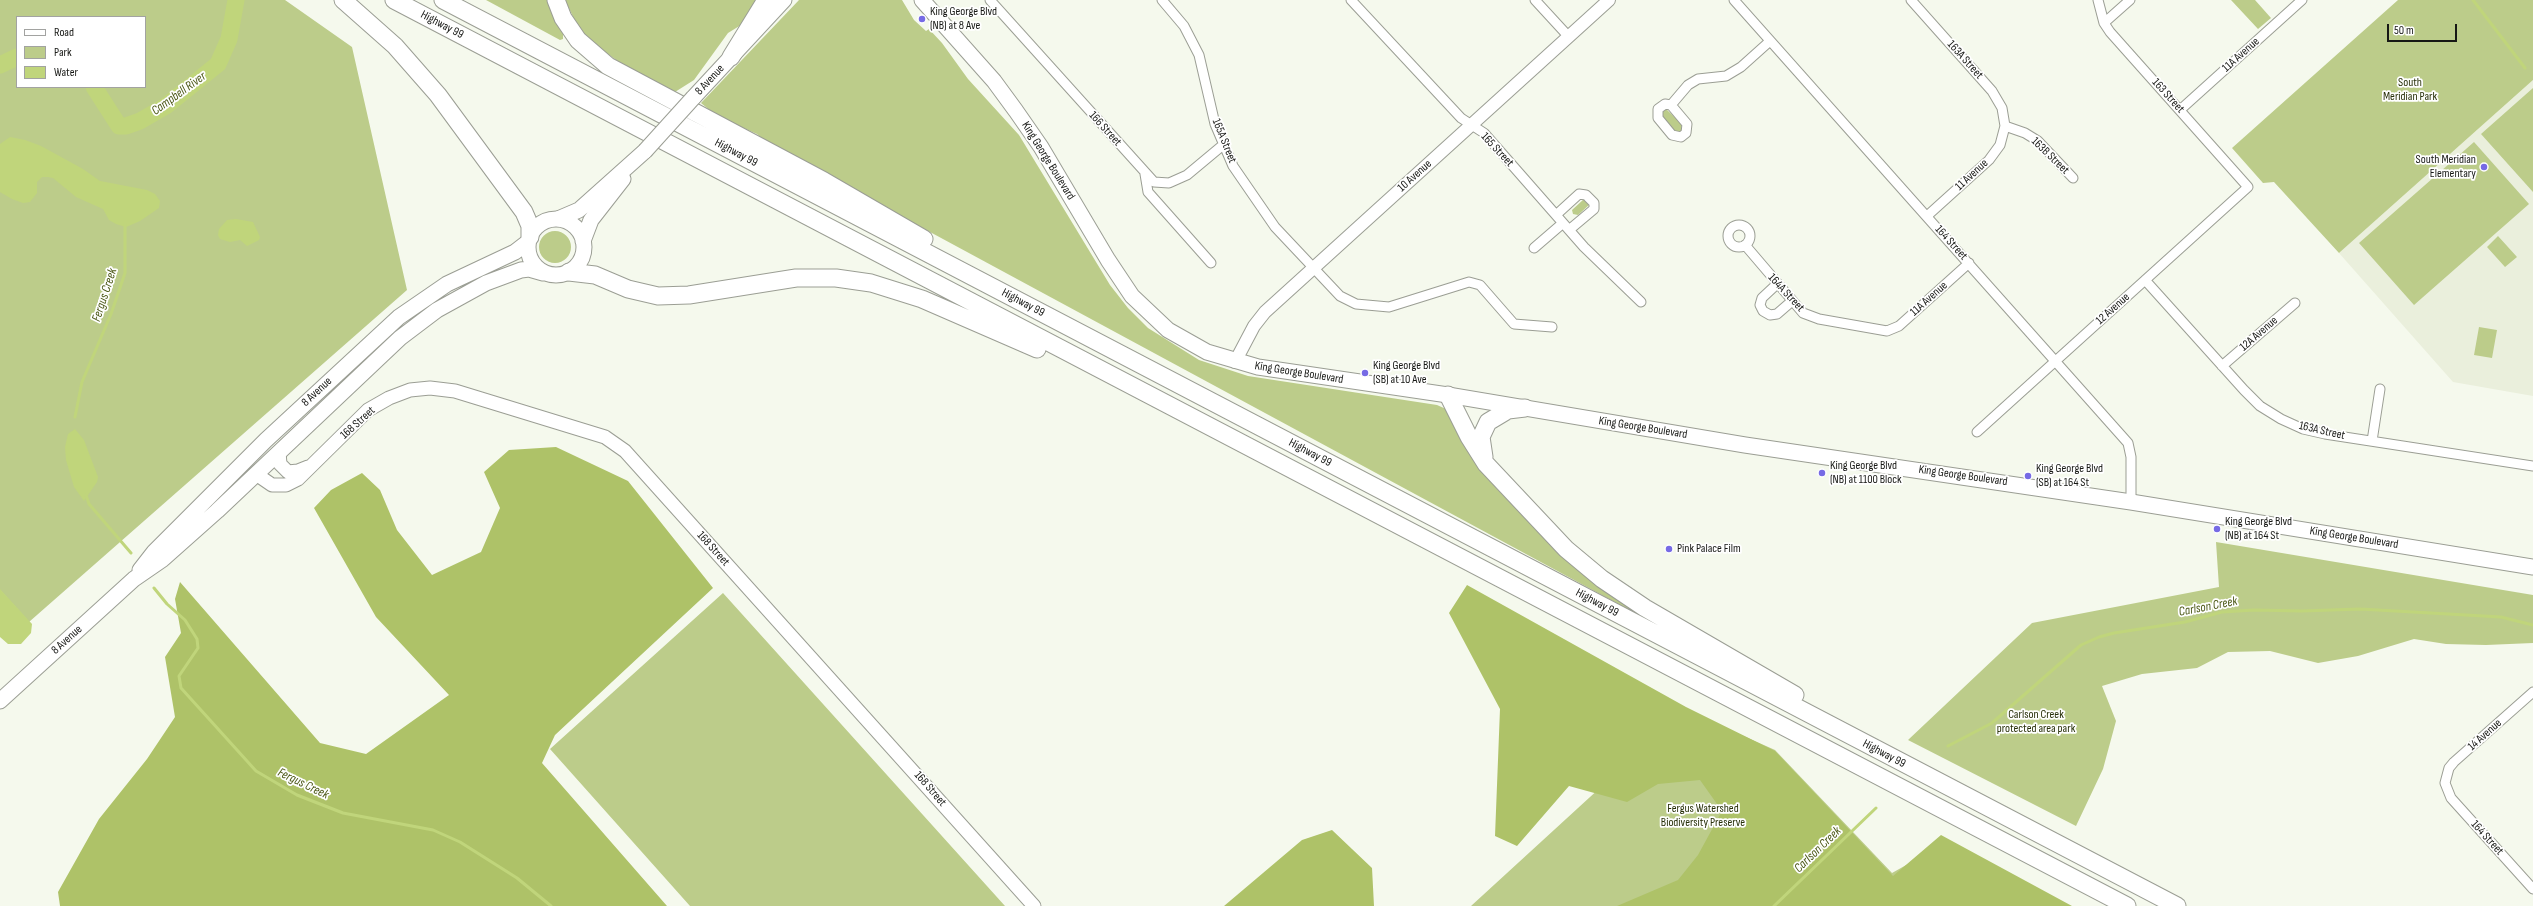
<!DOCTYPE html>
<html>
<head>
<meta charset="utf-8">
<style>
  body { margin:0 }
  #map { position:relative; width:2533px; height:906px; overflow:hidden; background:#f5f9ed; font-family:"Sofia Sans Condensed",sans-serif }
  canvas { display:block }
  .legend { position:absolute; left:16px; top:16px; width:130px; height:72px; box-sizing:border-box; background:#fff; border:1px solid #a2a3a1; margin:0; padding:5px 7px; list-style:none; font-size:12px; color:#171815 }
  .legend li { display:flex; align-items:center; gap:8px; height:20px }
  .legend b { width:20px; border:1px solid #a2a3a1 }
  .scale { position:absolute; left:2387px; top:24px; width:70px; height:18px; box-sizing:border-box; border:2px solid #171815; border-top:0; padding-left:5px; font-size:12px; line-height:14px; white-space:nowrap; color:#171815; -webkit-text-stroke:3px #fff; paint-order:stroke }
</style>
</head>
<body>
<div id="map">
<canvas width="2533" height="906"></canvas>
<ul class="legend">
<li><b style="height:5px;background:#fff"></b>Road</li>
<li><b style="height:11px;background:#bccc8a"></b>Park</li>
<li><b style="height:11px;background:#c0d57b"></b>Water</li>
</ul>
<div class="scale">50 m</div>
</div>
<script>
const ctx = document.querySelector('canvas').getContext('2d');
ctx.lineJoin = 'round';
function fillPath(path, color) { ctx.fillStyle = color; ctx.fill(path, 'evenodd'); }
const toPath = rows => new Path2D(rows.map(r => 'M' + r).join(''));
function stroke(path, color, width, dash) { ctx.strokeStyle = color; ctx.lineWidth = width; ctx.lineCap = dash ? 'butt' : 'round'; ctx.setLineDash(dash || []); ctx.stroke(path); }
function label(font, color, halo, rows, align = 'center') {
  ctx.font = font + ' "Sofia Sans Condensed",sans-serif'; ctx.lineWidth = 3.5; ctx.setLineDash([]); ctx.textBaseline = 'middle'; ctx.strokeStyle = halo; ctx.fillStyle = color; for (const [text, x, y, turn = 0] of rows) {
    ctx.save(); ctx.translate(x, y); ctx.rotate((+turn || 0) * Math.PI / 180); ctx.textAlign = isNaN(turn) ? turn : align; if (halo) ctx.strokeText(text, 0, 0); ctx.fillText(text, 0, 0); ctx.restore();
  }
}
const built = toPath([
  [2533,80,2533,396,2453,382,2339,253]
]);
const green = toPath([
  [0,0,285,0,352,47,407,290,29,622,0,590],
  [17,17,145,17,145,87,17,87],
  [486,0,549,0,563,31,563,39,560,40],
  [565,0,759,0,741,25,728,33,694,80,675,92,629,69,591,42,578,27],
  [799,0,902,0,914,20,926,31,929,29,942,43,968,79,1019,135,1110,285,1128,308,1148,328,1199,360,1248,376,1437,405,1446,409,1475,461,1497,489,1536,529,1571,562,1674,634,769,145,757,134,718,117,701,103],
  [2231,0,2255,0,2271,18,2258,29],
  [2398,0,2533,0,2533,80,2339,253,2274,182,2263,183,2232,148],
  [2533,88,2533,192,2481,134],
  [1666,109,1682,124,1681,132,1676,133,1662,117,1662,112],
  [2474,142,2529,204,2414,305,2359,243],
  [1584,199,1590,203,1589,205,1578,215,1573,214,1572,210],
  '539 247a16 16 0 1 1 32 0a16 16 0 1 1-32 0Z',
  [2498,236,2517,257,2505,267,2487,247],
  [2479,327,2497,330,2492,358,2474,355],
  [2216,542,2533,595,2533,643,2486,645,2446,644,2414,639,2358,656,2318,663,2270,651,2228,652,2197,668,2142,674,2102,686,2116,721,2103,769,2076,826,1908,740,2032,623,2219,587],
  [723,593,1005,906,690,906,550,749],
  [1685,710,1775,750,1892,873,1940,846,2004,906,1471,906]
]);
const forest = toPath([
  [556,447,628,481,713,588,555,735,542,763,667,906,60,906,58,892,99,819,147,759,175,717,165,657,181,633,175,599,180,582,320,743,366,754,449,695,376,617,314,508,331,490,362,473,380,490,397,530,432,575,481,552,500,508,484,472,509,450],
  [1467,585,1686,707,1775,751,1893,876,1941,835,2072,906,1617,906,1678,880,1698,855,1722,811,1700,780,1658,784,1627,802,1569,786,1517,846,1495,836,1500,709,1449,613],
  [1332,830,1372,868,1374,906,1224,906,1302,840]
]);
const water = toPath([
  [10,137,25,140,41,146,83,169,100,181,147,190,155,194,160,201,159,208,140,221,126,227,116,224,109,220,103,209,76,197,53,178,48,177,42,177,37,182,37,193,30,202,23,203,12,199,0,192,0,144],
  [236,219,253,222,260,237,259,240,247,246,240,240,230,242,220,239,218,235,219,229,227,220],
  [75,429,84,440,98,477,97,482,84,501,74,487,66,460,65,447,68,434],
  [0,589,32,624,31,633,21,644,8,644,0,637]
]);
const stream = toPath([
  [2473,0,2525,68],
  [75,417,82,382,111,314,125,273,125,224],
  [86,495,89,504,131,553],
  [154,588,167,604,185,620,197,639,198,648,179,676,181,688,256,771,297,795,343,813,433,830,460,842,517,878,551,906],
  [1948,746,1992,723,2081,645,2099,637,2114,633,2185,622,2222,612,2254,610,2302,611,2360,609,2501,617,2533,625],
  [1774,906,1876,808]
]);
const river = toPath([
  [0,65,17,57],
  [94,87,119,126,126,126,140,121,166,106,218,64,229,39,236,0]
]);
const minor = toPath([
  [990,0,1154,182,1169,183,1187,175,1223,145],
  [1162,0,1184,26,1199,55,1215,124,1233,166,1275,227,1340,296,1356,304,1389,307,1469,282,1480,285,1514,324,1552,327],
  [1351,0,1461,118,1484,133,1584,247,1641,302],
  [1535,0,1569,37],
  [1734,0,2128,443,2131,457,2131,502],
  [1911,0,1992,91,2002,108,2005,126,2000,145,1989,160,1927,216],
  [2104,23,2130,0],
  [1665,104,1671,105,1687,124,1686,133,1681,137,1672,135,1658,118,1658,109,1665,104],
  [1671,105,1688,85,1698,79,1726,76,1741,67,1770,41],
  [2180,110,2302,0],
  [2005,126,2025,133,2038,141,2073,178],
  [1145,174,1148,192,1211,263],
  [1556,215,1579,194,1586,195,1594,203,1594,209,1569,230],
  '1728 236a11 11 0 1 1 22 0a11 11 0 1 1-22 0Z',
  [1745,245,1803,313,1819,319,1887,331,1899,326,1969,263],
  [1534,248,1563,223],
  [2145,280,2244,390,2260,406,2281,419,2303,429,2325,434,2533,466],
  [1777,284,1762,298,1760,305,1763,311,1770,315,1777,314,1792,301],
  [2222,366,2295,303],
  [1977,432,2248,187,2110,32,2104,23,2098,0],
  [2372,441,2380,389],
  [2533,692,2454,762,2449,768,2445,783,2451,798,2533,889]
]);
const tertiary = toPath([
  [1235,362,1254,326,1265,312,1609,0]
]);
const secondary = toPath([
  [279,452,280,464,288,472,298,471,308,467],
  [256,474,272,485,286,485,298,479,368,410,389,398,410,390,430,388,455,391,605,437,625,451,1034,906]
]);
const primary = toPath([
  [922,0,994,81,1016,111,1041,147,1108,260,1132,296,1168,330,1207,352,1258,367,1448,395,1745,445,2131,502,2533,567],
  [693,98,784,0],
  '528 247a28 28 0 1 1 56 0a28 28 0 1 1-56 0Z',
  [558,219,579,210,645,151],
  [583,241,591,220,623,179],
  [140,570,154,552,266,440,399,317,447,284,515,252,528,242],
  [0,701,134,579,163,559,217,511,400,338,437,310,486,283,521,270,529,269,543,273]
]);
const motorway = toPath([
  [343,0,395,46,438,95,524,212,530,226,530,237],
  [394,0,2127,906],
  [443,0,2177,906],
  [556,0,563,18,578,40,608,66,824,181,924,239],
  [731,57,766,0],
  [569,272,595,275,628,289,658,296,689,295,796,278,836,278,871,283,922,299,1037,349],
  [1448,395,1469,437,1486,464,1566,549,1602,579,1645,608,1795,695],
  [1484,457,1481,437,1488,422,1508,410,1525,408]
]);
const primaryBridge = toPath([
  [645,151,693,98]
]);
const markers = [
  [922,19,4,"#766ae5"],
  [2484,167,4,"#766ae5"],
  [1365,373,4,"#766ae5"],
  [1822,473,4,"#766ae5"],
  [2028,476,4,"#766ae5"],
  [2217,529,4,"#766ae5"],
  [1669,549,4,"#766ae5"]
];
const poiNames = [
  ["King George Blvd",930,12],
  ["(NB) at 8 Ave",930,26],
  ["South Meridian",2476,160,"right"],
  ["Elementary",2476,174,"right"],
  ["King George Blvd",1373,366],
  ["(SB) at 10 Ave",1373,380],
  ["King George Blvd",1830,466],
  ["(NB) at 1100 Block",1830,480],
  ["King George Blvd",2036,469],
  ["(SB) at 164 St",2036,483],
  ["King George Blvd",2225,522],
  ["(NB) at 164 St",2225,536],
  ["Pink Palace Film",1677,549]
];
const streetNames = [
  ["Highway 99",442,25,28],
  ["11A Avenue",2241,55,-42],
  ["163A Street",1965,60,48],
  ["8 Avenue",710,80,-47],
  ["163 Street",2168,96,48],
  ["166 Street",1105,129,48],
  ["165A Street",1224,141,68],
  ["165 Street",1497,150,47],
  ["Highway 99",736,153,28],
  ["163B Street",2050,156,44],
  ["King George Boulevard",1048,161,58],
  ["11 Avenue",1972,175,-43],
  ["10 Avenue",1415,176,-42],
  ["164 Street",1951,243,48],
  ["164A Street",1786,293,47],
  ["11A Avenue",1929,299,-42],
  ["Highway 99",1023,303,28],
  ["12 Avenue",2113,309,-42],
  ["12A Avenue",2259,334,-41],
  ["King George Boulevard",1299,373,9],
  ["8 Avenue",317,392,-43],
  ["168 Street",358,423,-42],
  ["King George Boulevard",1643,428,9],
  ["163A Street",2322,431,13],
  ["Highway 99",1310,453,28],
  ["King George Boulevard",1963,476,8],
  ["King George Boulevard",2354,538,9],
  ["168 Street",713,549,48],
  ["Highway 99",1597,603,28],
  ["8 Avenue",67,640,-42],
  ["14 Avenue",2485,735,-42],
  ["Highway 99",1884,754,28],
  ["168 Street",930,789,49],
  ["164 Street",2487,838,48]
];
const parkNames = [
  ["South",2410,83],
  ["Meridian Park",2410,97],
  ["Carlson Creek",2036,715],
  ["protected area park",2036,729],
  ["Fergus Watershed",1703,809],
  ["Biodiversity Preserve",1703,823]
];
const waterNames = [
  ["Campbell River",179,94,-36],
  ["Fergus Creek",105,295,-72],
  ["Carlson Creek",2208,607,-11],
  ["Fergus Creek",303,784,26],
  ["Carlson Creek",1818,850,-44]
];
fillPath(built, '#eaefdc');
fillPath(green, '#bccc8a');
fillPath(forest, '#aec268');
fillPath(water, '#c0d57b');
stroke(stream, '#c0d57b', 3);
stroke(river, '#c0d57b', 17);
stroke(minor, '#9b9e94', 11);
stroke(tertiary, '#9b9e94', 14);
stroke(secondary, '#9b9e94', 15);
stroke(primary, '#9b9e94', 17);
stroke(motorway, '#9b9e94', 19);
stroke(minor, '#fff', 9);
stroke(tertiary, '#fff', 12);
stroke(secondary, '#fff', 13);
stroke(primary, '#fff', 15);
stroke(motorway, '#fff', 17);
stroke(primaryBridge, '#9b9e94', 17, []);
stroke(primaryBridge, '#fff', 15);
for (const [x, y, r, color] of markers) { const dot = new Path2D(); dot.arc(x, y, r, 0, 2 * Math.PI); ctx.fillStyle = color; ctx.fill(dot); stroke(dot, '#fff', 1.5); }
label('12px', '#171815', '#fff', poiNames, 'left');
label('12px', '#171815', '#fff', streetNames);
label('12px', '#283009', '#fff', parkNames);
label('italic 13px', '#4c5817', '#fff', waterNames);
</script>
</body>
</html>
